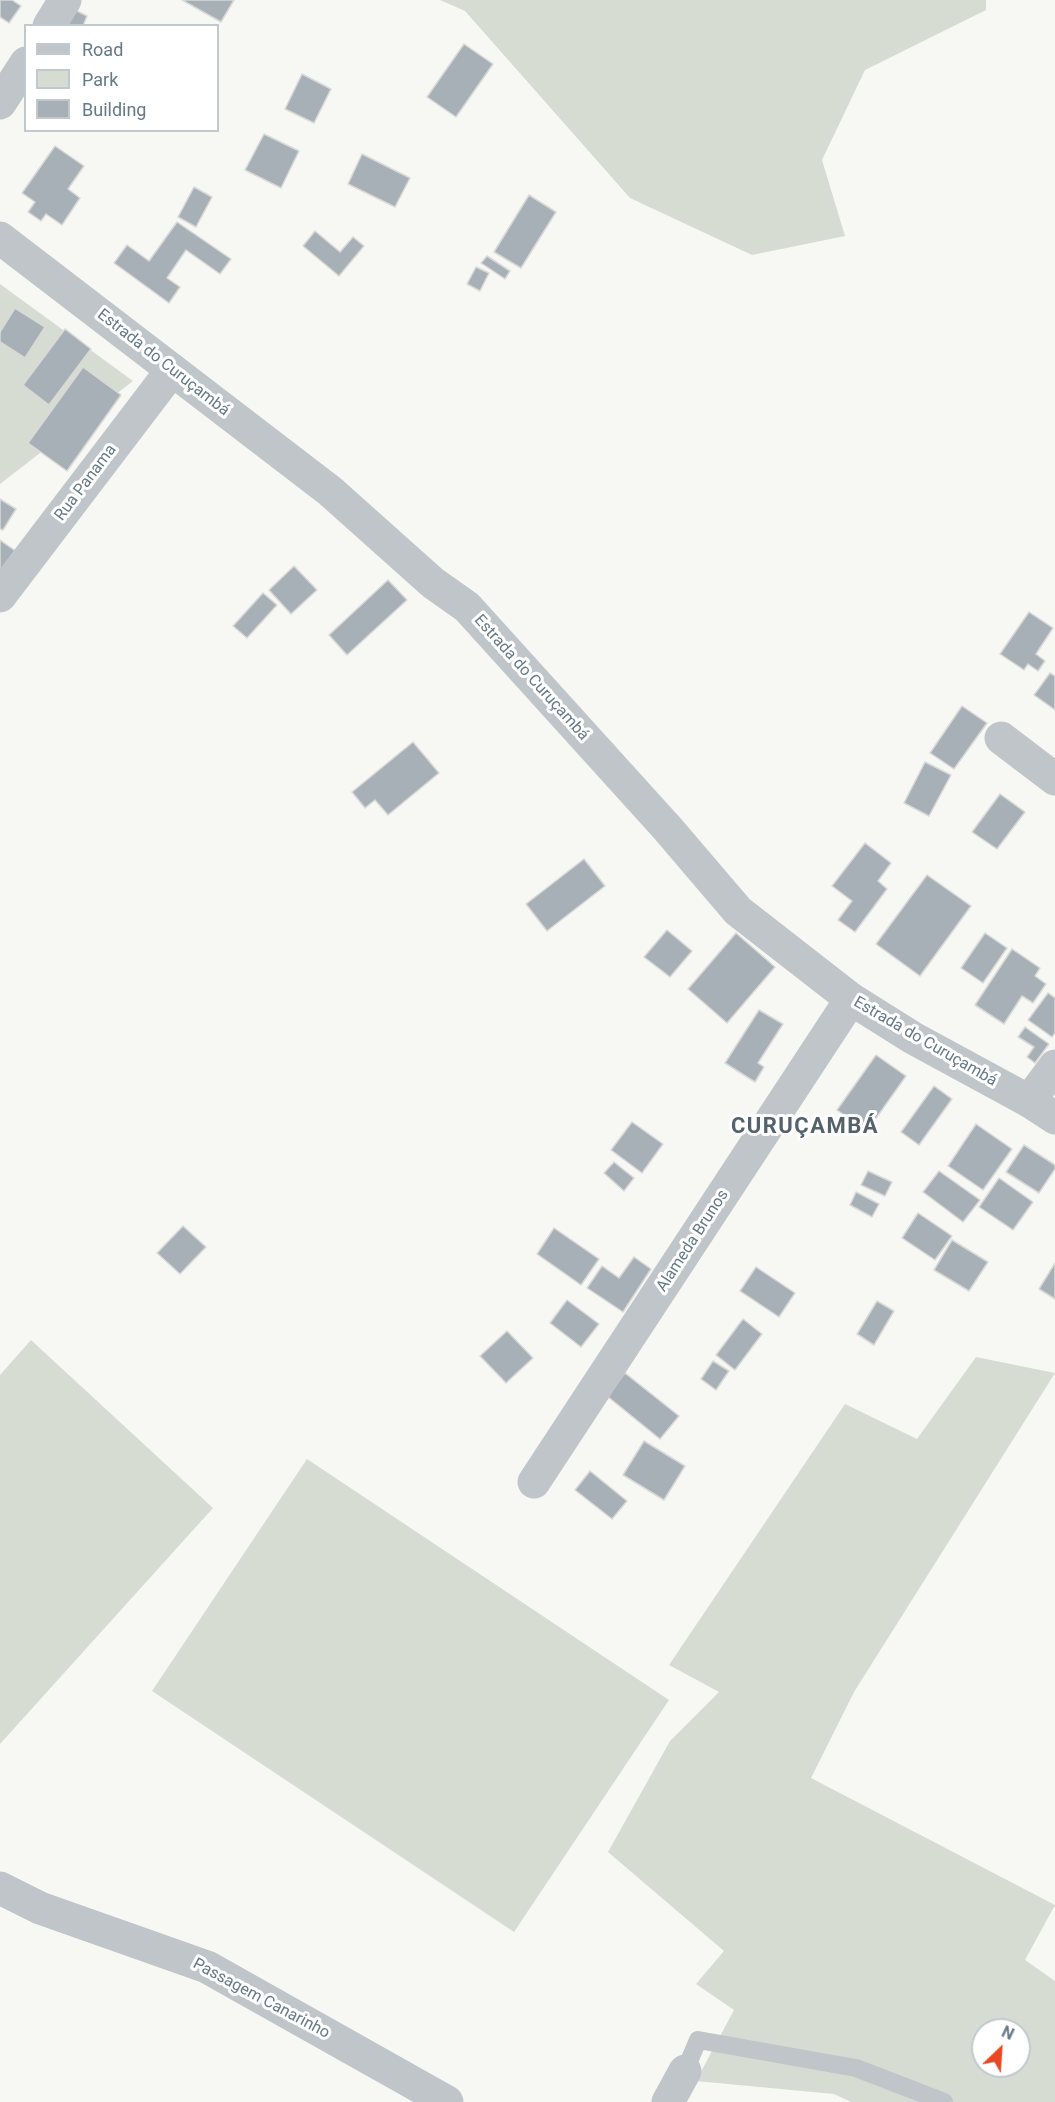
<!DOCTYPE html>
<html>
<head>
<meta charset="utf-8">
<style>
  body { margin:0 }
  #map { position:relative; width:1055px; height:2102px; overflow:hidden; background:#f7f7f4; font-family:Roboto,sans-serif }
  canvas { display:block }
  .legend { position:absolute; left:24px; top:24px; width:195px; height:108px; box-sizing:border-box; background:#fff; border:2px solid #c1c9cf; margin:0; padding:8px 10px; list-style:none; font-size:18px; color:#657986 }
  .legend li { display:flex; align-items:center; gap:12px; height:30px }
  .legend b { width:30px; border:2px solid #c1c9cf }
  .north { position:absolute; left:971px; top:2018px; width:60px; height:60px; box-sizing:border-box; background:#fff; border:2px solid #c1c9cf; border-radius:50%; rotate:25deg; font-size:16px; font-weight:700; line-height:24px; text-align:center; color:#657986 }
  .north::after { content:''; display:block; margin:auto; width:21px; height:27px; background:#ea4822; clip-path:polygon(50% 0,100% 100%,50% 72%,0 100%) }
</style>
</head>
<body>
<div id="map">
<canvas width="1055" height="2102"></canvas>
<ul class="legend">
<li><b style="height:8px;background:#c0c5c9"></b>Road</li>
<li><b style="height:16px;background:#d7dcd3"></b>Park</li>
<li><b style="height:16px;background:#a7b0b6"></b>Building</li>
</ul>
<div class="north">N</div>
</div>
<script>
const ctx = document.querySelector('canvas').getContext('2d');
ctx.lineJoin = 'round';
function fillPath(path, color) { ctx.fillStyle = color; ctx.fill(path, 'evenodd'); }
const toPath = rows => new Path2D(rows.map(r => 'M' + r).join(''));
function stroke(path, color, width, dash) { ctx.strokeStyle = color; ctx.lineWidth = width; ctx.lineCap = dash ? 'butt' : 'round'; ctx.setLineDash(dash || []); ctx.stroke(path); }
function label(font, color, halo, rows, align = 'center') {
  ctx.font = font + ' Roboto,sans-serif'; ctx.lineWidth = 6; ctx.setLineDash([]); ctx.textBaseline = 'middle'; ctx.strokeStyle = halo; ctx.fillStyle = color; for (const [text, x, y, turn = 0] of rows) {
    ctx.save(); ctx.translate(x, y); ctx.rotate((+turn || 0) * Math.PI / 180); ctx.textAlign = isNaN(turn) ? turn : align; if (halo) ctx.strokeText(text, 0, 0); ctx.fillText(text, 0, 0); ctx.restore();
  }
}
const green = toPath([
  [440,0,986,0,986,10,865,70,822,160,845,236,752,255,630,198,465,11],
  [0,284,133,381,0,484],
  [31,1340,213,1508,0,1744,0,1375],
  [976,1357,1055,1373,854,1692,811,1778,1055,1905,1025,1960,1055,1981,1055,2102,851,2102,834,2094,696,2081,734,2010,696,1984,724,1951,608,1852,670,1741,719,1692,669,1665,845,1404,917,1439],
  [983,2030,1019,2030,1019,2066,983,2066],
  [307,1459,669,1700,514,1932,152,1691]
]);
const building = toPath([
  [0,0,12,0,21,6,9,23,0,17,0,0],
  [182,0,234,0,221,22,182,0],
  [63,4,87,16,83,26,70,26,56,19,63,4],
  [464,44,493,64,456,117,427,97,464,44],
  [302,74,331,89,314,123,285,109,302,74],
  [264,134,299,151,281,188,245,170,264,134],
  [55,146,84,166,68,189,80,198,62,225,46,214,41,221,28,212,35,202,22,193,55,146],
  [362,154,410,178,395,207,348,184,362,154],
  [194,187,212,197,196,227,178,217,194,187],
  [529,195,556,212,521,268,494,252,529,195],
  [177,222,231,259,220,274,186,250,167,278,180,287,169,303,114,263,127,245,149,261,177,222],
  [315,231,340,252,353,237,364,246,339,276,303,246,315,231],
  [487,256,510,271,505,279,481,263,487,256],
  [476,267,489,273,480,291,467,284,476,267],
  [15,308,45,327,25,358,0,342,0,332,15,308],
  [65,329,91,349,49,405,23,385,65,329],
  [83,367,121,395,67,471,28,443,83,367],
  [0,499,16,509,3,530,0,529,0,499],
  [0,540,17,552,0,577,0,540],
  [294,566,317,590,291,614,269,590,294,566],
  [388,580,407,600,347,655,329,635,388,580],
  [263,593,277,605,247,638,233,626,263,593],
  [1029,612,1053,628,1036,654,1045,661,1038,671,1028,664,1024,670,1000,654,1029,612],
  [1050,673,1055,676,1055,710,1034,695,1050,673],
  [962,706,987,723,954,769,930,753,962,706],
  [413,742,439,773,388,815,375,800,365,808,352,792,413,742],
  [925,762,951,775,929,816,904,803,925,762],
  [1000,794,1025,812,997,849,972,832,1000,794],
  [865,843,891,863,878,881,887,889,855,932,838,920,852,901,832,886,865,843],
  [584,859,605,886,547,931,526,904,584,859],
  [927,875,971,906,920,976,876,944,927,875],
  [667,930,692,951,670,977,644,957,667,930],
  [736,933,775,967,727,1023,688,989,736,933],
  [985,933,1007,948,983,983,961,968,985,933],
  [1012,949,1040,968,1035,976,1046,984,1033,1003,1022,996,1004,1024,975,1005,1012,949],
  [1048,993,1055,998,1055,1033,1052,1037,1028,1020,1048,993],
  [759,1010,783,1024,758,1063,764,1067,755,1082,725,1063,759,1010],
  [1025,1027,1049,1044,1035,1063,1027,1057,1034,1047,1018,1037,1025,1027],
  [876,1055,906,1076,867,1131,837,1110,876,1055],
  [934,1086,952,1099,919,1145,901,1132,934,1086],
  [632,1122,663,1144,642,1173,611,1150,632,1122],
  [976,1124,1012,1149,983,1190,948,1166,976,1124],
  [1024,1145,1055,1165,1055,1169,1039,1193,1006,1172,1024,1145],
  [614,1162,634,1178,624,1191,604,1173,614,1162],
  [868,1171,892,1182,885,1196,861,1185,868,1171],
  [939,1171,980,1200,963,1222,923,1192,939,1171],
  [999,1178,1033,1202,1013,1230,979,1207,999,1178],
  [856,1192,879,1204,872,1217,850,1205,856,1192],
  [918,1213,952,1236,935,1260,902,1238,918,1213],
  [183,1226,206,1247,180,1274,157,1253,183,1226],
  [554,1228,599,1259,581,1285,537,1254,554,1228],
  [952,1240,988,1262,969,1291,934,1270,952,1240],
  [634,1257,651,1269,623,1312,587,1288,602,1266,619,1278,634,1257],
  [1055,1263,1055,1299,1039,1289,1055,1263],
  [756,1267,795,1293,779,1317,740,1291,756,1267],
  [567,1300,599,1324,581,1347,550,1323,567,1300],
  [877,1301,894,1311,874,1345,857,1334,877,1301],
  [743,1319,762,1334,735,1370,716,1355,743,1319],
  [507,1331,533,1358,506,1383,480,1356,507,1331],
  [713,1361,729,1371,716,1390,701,1379,713,1361],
  [625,1373,679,1416,660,1439,607,1396,625,1373],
  [644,1441,685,1466,664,1500,623,1475,644,1441],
  [590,1471,627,1501,612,1519,575,1490,590,1471]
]);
const service = toPath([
  [685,2071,698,2040,856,2068,944,2102]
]);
const minor = toPath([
  [49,26,65,0],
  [0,103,26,63],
  [0,596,172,370],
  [1001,738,1055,779],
  [1029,1101,1055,1066],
  [534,1482,851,999],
  [0,1888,40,1908,207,1967,447,2102],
  [668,2102,685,2071]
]);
const tertiary = toPath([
  [0,238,330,491,433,583,467,607,668,829,738,911,851,999,913,1038,1029,1101,1055,1118]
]);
const streetNames = [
  ["Estrada do Curuçambá",163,363,38],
  ["Rua Panama",86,483,-53],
  ["Estrada do Curuçambá",531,678,48],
  ["Estrada do Curuçambá",925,1042,30],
  ["Alameda Brunos",693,1241,-57],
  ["Passagem Canarinho",261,1999,28]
];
const districtNames = [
  ["CURUÇAMBÁ",805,1127]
];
fillPath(green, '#d7dcd3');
fillPath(building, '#a7b0b6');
stroke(building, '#d9d9d7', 1.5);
stroke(service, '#c0c5c9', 18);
stroke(minor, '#c0c5c9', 33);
stroke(tertiary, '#c0c5c9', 33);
label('16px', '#657986', '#fff', streetNames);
ctx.letterSpacing = '1.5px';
label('bold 22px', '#53626b', '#fff', districtNames);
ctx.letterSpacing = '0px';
</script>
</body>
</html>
